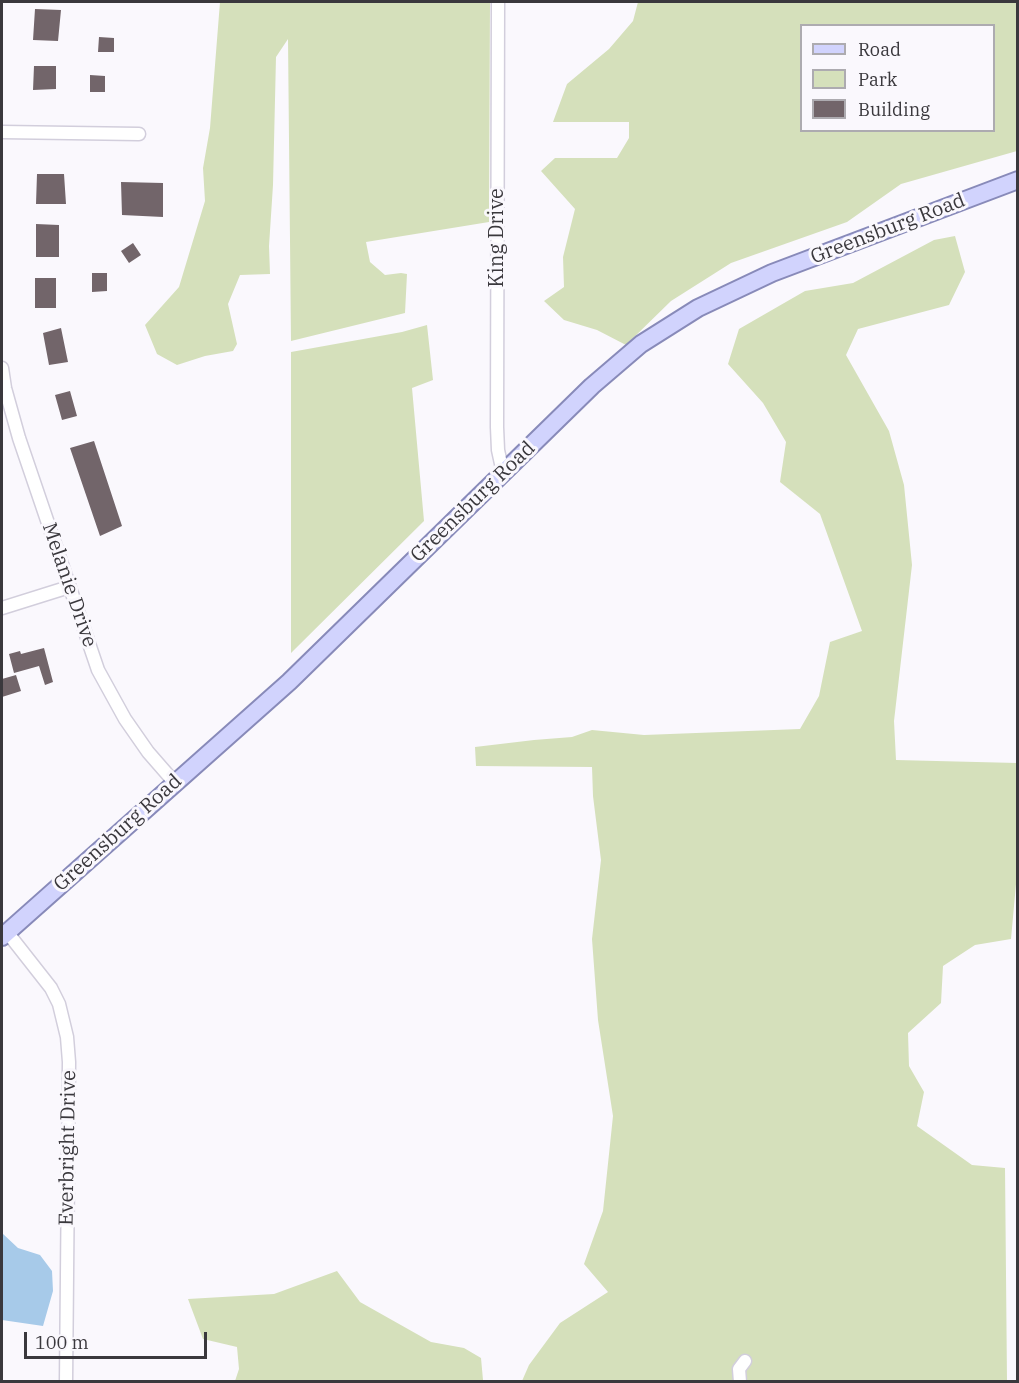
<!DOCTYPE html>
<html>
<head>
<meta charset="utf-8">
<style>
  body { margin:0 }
  #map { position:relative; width:1019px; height:1383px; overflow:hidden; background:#faf8fd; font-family:"IBM Plex Serif",serif }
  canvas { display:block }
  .frame { position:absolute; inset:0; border:3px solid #3a383d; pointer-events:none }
  .legend { position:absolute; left:800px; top:24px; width:195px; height:108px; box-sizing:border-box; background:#faf8fd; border:2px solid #adabb0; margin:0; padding:8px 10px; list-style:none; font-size:18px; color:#3a383d }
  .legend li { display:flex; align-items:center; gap:12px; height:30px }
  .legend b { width:30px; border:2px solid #adabb0 }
  .scale { position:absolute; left:24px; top:1332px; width:183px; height:27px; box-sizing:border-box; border:3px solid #3a383d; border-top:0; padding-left:8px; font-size:18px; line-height:21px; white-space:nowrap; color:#3a383d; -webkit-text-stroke:4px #faf8fd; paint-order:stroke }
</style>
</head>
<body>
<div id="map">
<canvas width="1019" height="1383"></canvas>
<div class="frame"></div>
<ul class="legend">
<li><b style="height:8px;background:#d1d3fd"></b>Road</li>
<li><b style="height:16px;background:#d5e0bb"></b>Park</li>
<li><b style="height:16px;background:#72656a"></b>Building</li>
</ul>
<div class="scale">100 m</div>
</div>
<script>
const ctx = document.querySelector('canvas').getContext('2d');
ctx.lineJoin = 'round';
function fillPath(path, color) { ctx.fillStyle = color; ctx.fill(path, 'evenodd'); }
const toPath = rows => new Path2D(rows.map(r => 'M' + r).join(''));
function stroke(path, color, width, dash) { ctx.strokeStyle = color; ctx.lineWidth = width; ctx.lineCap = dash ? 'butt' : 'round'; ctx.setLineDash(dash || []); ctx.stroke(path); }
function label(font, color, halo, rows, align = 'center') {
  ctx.font = font + ' "IBM Plex Serif",serif'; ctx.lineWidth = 6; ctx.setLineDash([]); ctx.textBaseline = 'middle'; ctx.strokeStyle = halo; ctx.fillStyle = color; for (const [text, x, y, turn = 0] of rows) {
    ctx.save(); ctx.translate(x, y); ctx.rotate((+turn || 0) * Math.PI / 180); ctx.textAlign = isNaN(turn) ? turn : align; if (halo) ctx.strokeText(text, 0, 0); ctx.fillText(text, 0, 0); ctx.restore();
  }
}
const green = toPath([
  [220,2,490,2,489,222,366,242,370,262,385,275,401,273,407,274,405,313,291,341,288,39,276,57,273,185,269,246,270,274,240,275,228,304,237,344,233,351,205,356,177,365,157,354,145,325,179,287,205,201,203,168,210,128],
  [638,2,1017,2,1017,151,901,184,847,222,731,263,671,301,626,345,597,330,564,320,544,301,564,287,563,257,575,209,541,171,555,158,617,158,629,138,629,122,553,122,567,84,609,49,633,21],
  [802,26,994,26,994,130,802,130],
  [955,236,965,272,949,305,858,329,846,355,889,431,904,485,912,565,894,721,896,760,1017,763,1018,862,1011,939,975,945,943,966,941,1003,908,1033,909,1066,924,1092,917,1126,972,1165,1005,1168,1007,1381,522,1381,529,1365,560,1323,608,1292,584,1264,603,1211,613,1116,598,1020,592,939,601,860,593,796,592,767,476,766,475,747,534,740,572,737,592,730,644,735,800,729,819,696,830,642,862,631,820,514,780,482,786,442,763,403,728,364,739,329,805,291,853,283,934,240],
  [427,325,433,380,412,388,424,521,291,653,291,352,402,332],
  [337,1271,360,1302,431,1342,464,1348,481,1358,483,1380,480,1382,235,1381,239,1369,237,1347,203,1339,188,1299,274,1294]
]);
const water = toPath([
  [2,1233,18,1248,40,1255,52,1271,53,1291,43,1326,2,1320]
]);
const building = toPath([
  [35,9,61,10,58,41,33,40],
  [99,37,114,38,114,52,98,52],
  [34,66,56,66,56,89,33,90],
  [90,75,105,76,105,92,90,92],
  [37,174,64,174,66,204,36,204],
  [121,182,163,183,163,217,122,215],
  [36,224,59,225,59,257,36,257],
  [133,243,141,255,129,263,121,251],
  [92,273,107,273,107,291,92,292],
  [35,278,56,278,56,308,35,308],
  [61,328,68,362,49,365,43,333],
  [70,391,77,416,62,420,55,395],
  [94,441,122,526,100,536,70,448],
  [44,648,53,682,45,685,39,666,14,673,9,654,20,651,21,654],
  [16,675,21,691,2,697,2,679]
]);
const minor = toPath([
  [498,2,497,427,498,450,503,473],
  [2,132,139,134],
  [2,368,5,388,19,438,98,670,125,719,148,752,175,783],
  [2,608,69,587],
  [7,932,51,988,59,1004,67,1037,69,1062,66,1382],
  [740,1382,739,1369,745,1361]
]);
const major = toPath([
  [2,937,289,682,592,386,641,344,698,308,772,273,1018,180]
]);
const streetNames = [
  ["Greensburg Road",888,229,-21],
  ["King Drive",497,238,-90],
  ["Greensburg Road",473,502,-44],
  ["Melanie Drive",69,585,71],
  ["Greensburg Road",118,833,-42],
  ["Everbright Drive",68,1148,-89]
];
fillPath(green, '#d5e0bb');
fillPath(water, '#a7cae9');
fillPath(building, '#72656a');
stroke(minor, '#d2cedc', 15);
stroke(major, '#888ab9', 20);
stroke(minor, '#fff', 12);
stroke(major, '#d1d3fd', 16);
label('20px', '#3a383d', '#faf8fd', streetNames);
</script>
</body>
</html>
